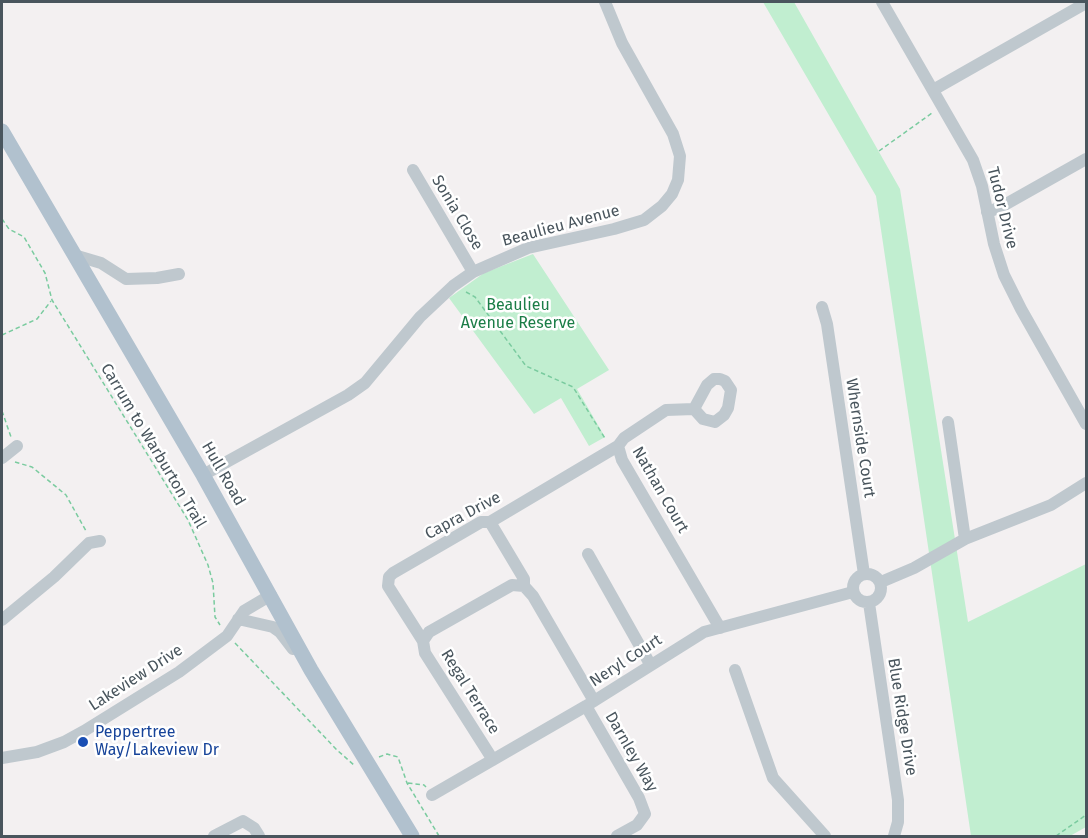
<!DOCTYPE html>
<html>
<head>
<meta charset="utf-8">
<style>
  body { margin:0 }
  #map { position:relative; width:1088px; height:838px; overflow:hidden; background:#f3f0f1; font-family:"Fira Sans",sans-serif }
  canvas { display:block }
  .frame { position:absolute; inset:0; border:3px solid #49555d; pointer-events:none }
</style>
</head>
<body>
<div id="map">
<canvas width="1088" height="838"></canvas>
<div class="frame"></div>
</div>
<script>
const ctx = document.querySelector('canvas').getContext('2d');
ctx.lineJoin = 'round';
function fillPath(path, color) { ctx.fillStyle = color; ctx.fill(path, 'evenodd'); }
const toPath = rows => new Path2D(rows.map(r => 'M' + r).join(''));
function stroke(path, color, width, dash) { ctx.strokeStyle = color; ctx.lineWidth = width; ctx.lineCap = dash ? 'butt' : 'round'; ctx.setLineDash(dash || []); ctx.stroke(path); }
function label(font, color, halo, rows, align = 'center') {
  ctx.font = font + ' "Fira Sans",sans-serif'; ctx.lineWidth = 5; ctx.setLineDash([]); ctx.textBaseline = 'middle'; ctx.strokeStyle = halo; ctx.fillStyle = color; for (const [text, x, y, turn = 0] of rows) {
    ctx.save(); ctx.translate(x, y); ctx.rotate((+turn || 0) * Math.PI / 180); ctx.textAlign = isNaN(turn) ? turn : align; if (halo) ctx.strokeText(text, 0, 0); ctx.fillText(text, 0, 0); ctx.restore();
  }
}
const green = toPath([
  [763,2,794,2,900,189,968,622,1086,564,1086,827,1070,836,971,836,876,196],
  [533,254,609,370,577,389,605,437,589,446,561,398,534,414,449,298,484,273]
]);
const path = toPath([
  [879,151,932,113],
  [2,219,9,229,24,237,45,273,52,300,188,520,208,565,213,583,215,617,220,625],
  [466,292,475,297,526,366,573,387,606,440],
  [2,335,37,319,51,301],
  [2,411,11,437],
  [15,462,32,467,66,495,86,531],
  [235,643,337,750,355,766],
  [379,757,387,754,398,757,407,783,439,836],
  [408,783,424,785,426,787],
  [1056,836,1086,815]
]);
const minor = toPath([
  [882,2,973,160,982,186,994,244,1004,275,1021,309,1086,424],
  [933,90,1086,3],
  [413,170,473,272],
  [987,212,999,208,1086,159],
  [74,255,101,263,126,279,157,278,179,274],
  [822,307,827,324,864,574],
  [714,379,720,379,725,381,731,390,728,408,724,415,715,422,703,419,694,409,707,385,714,379],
  [948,422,965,539],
  [618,446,622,460,720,628],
  [2,458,17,446],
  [203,475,348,395,365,383,420,317,453,286,473,272,528,248,614,229,644,220,662,206,672,194,678,180,680,156,673,134,622,43,605,2],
  [490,522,524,579,524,586],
  [588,554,650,664],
  '853 588a14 14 0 1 1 28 0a14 14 0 1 1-28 0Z',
  [881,582,914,568,965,539,1051,505,1086,483],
  [869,603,898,800,898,822,894,836],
  [238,619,273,627,280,632,293,649],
  [2,620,54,577,89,543,100,541],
  [423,641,388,586,389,577,393,573,481,522,490,522,618,446,624,438,666,410,694,409],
  [735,670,773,778,825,836],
  [586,706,639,798,645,814,637,825,617,836],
  [2,758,37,752,64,742,84,731,179,672,227,636,244,611,271,595],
  [493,760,425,653,423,641,429,632,512,585,524,586,533,596,594,701],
  [432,795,586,706,704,632,853,592],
  [214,836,243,821,254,828,259,836]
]);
const major = toPath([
  [2,131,203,475,311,670,412,836]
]);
const markers = [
  [83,742,6,"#1a4fb4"]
];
const streetNames = [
  ["Tudor Drive",1002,208,76],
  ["Sonia Close",457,213,59],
  ["Beaulieu Avenue",561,226,-15],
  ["Whernside Court",860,438,81],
  ["Carrum to Warburton Trail",153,446,59],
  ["Hull Road",223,474,60],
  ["Nathan Court",660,490,60],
  ["Capra Drive",463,516,-28],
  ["Neryl Court",626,661,-33],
  ["Lakeview Drive",136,678,-33],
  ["Regal Terrace",470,692,58],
  ["Blue Ridge Drive",902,717,81],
  ["Darnley Way",631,752,60]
];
const parkNames = [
  ["Beaulieu",518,306],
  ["Avenue Reserve",518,324]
];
const transitNames = [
  ["Peppertree",95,733],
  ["Way/Lakeview Dr",95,751]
];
fillPath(green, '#c1eed0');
stroke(path, '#7acb9f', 1.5, [4.5, 3]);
stroke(minor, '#bfc8ce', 12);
stroke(major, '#b1c1ce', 15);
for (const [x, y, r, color] of markers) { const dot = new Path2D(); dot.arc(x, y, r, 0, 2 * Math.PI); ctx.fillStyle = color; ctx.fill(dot); stroke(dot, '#fff', 2); }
label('16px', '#49555d', '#fff', streetNames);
label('16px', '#1b7d47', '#fff', parkNames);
label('16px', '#164399', '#fff', transitNames, 'left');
</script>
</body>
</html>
